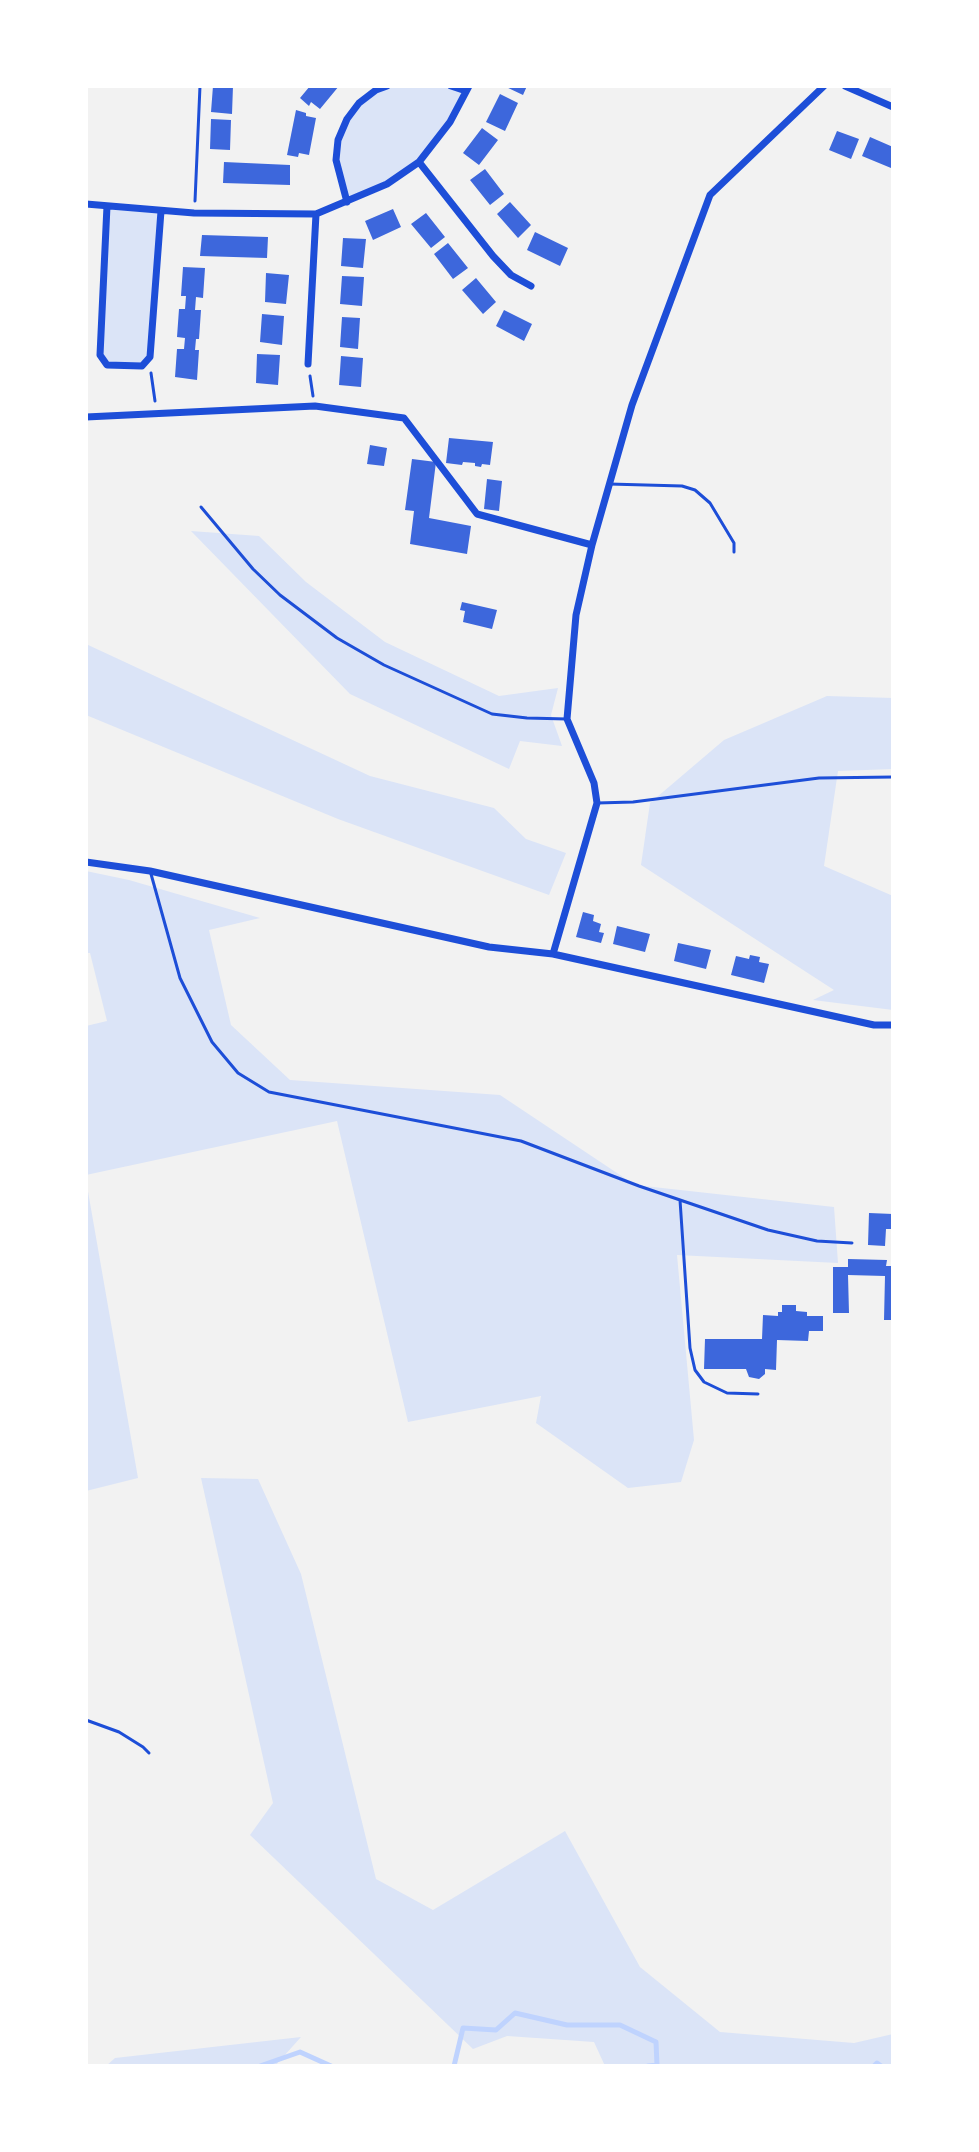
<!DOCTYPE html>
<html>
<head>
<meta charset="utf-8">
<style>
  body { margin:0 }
  #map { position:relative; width:979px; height:2152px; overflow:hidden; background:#f2f2f2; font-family:Roboto,sans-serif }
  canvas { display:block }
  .frame { position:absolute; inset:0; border:88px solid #fff; pointer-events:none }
</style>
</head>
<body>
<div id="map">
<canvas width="979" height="2152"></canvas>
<div class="frame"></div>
</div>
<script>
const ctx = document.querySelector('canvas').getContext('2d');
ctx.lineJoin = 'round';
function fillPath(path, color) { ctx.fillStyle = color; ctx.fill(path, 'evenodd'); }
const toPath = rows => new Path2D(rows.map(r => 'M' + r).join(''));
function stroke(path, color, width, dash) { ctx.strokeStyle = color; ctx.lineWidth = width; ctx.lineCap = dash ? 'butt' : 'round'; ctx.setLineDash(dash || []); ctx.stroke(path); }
const green = toPath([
  [387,86,451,86,466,91,450,122,419,162,387,184,347,202,336,160,338,140,359,103],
  [107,206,161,211,150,357,142,366,107,365,100,355],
  [191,531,259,536,306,582,385,642,499,696,558,688,551,715,562,746,520,741,509,769,350,694],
  [86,644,370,776,494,808,526,839,566,853,549,895,338,819,86,715],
  [827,696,893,698,893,769,838,771,824,866,893,896,893,1010,813,1000,834,990,641,865,650,803,724,740],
  [86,871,129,880,260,918,209,930,231,1025,290,1080,500,1095,635,1185,834,1207,838,1263,677,1255,694,1440,681,1482,628,1488,536,1423,541,1396,408,1422,337,1121,86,1175,86,1026,107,1021,90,953,86,953],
  [86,1180,138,1478,86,1491],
  [201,1478,258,1479,301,1574,376,1879,433,1910,565,1831,640,1967,720,2032,854,2043,893,2034,893,2066,605,2066,594,2042,507,2036,473,2049,250,1835,273,1803],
  [301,2037,275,2066,106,2066,115,2058]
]);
const stream = toPath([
  [260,2066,300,2052,331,2066],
  [454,2066,463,2028,496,2030,515,2013,567,2025,620,2025,656,2042,657,2065,648,2066],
  [874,2066,877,2063,881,2066]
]);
const building = toPath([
  [213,86,233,86,232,114,211,112],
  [310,86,339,86,320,109,311,102,309,106,300,98],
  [504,86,527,86,523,95],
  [500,94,518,103,505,131,486,122],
  [296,110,306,113,306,116,316,118,309,155,299,153,298,157,287,155],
  [211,119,231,120,230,150,210,149],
  [482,128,498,140,479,165,463,153],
  [837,131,859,139,851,159,829,150],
  [870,137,893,147,891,168,862,156],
  [224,162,290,165,290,185,223,183],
  [485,169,504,194,490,205,470,180],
  [510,202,531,225,518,238,497,214],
  [393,209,401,227,373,240,365,221],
  [426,213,445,237,431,248,411,224],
  [535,232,568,248,560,266,527,250],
  [202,235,268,237,267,258,200,256],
  [343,238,366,239,363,268,341,266],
  [448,243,468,268,453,279,434,254],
  [183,267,205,268,203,298,196,297,195,310,201,310,199,339,196,339,195,350,199,350,197,380,175,377,177,349,184,349,185,338,177,337,179,309,185,309,186,296,181,296],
  [266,273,289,275,286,304,265,302],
  [342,276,364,277,362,306,340,304],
  [476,278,496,302,483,314,462,290],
  [504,310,532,324,524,341,496,326],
  [262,314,284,316,282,345,260,342],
  [342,317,360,318,358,349,340,347],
  [257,354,280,355,278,385,256,383],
  [341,356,363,358,361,387,339,385],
  [449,438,493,442,490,465,482,464,481,467,475,466,475,463,463,462,462,465,446,463],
  [370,445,387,448,384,466,367,464],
  [412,459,436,462,429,518,471,526,467,554,410,544,414,511,405,510],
  [487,479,502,481,499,511,484,509],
  [462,602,497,610,492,629,463,622,465,611,460,610],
  [583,912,594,915,593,921,601,924,599,932,604,933,601,943,576,937],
  [617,926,650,934,645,952,613,944],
  [678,943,711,950,706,969,674,961],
  [750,955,760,957,759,962,769,964,764,983,731,975,736,956,749,959],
  [869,1213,893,1214,893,1229,886,1229,885,1246,868,1245],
  [848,1259,887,1260,886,1266,893,1266,893,1320,884,1320,885,1276,848,1275,849,1313,833,1313,833,1267,848,1267],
  [782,1305,796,1305,796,1311,807,1312,807,1316,823,1316,823,1331,809,1331,808,1341,777,1340,776,1370,765,1369,765,1374,759,1379,749,1377,746,1369,704,1369,705,1339,762,1339,763,1315,778,1316,778,1312,782,1312]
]);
const path = toPath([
  [195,201,200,86],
  [151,373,155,401],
  [310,376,313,396]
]);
const service = toPath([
  [609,484,682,486,695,490,710,503,734,543,734,552],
  [201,507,253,569,280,595,337,638,384,665,492,714,527,718,567,719],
  [597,803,633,802,819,778,893,777],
  [151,874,180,978,212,1042,238,1073,269,1092,521,1141,639,1186,768,1230,817,1241,852,1243],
  [680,1200,690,1348,695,1370,704,1382,727,1393,758,1394],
  [86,1720,119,1732,143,1747,149,1753]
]);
const minor = toPath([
  [451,86,466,91],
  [845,86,893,107],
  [419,162,493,256,511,275,531,286],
  [347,202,336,160,338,140,347,119,359,103,376,90,387,86],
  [86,204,194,213,316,214,387,184,419,162,450,122,469,86],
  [107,206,100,355,107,365,142,366,150,357,161,211],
  [308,364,316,214],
  [86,417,315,406,404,418,477,514,592,545],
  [86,862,150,871,489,947,553,954,874,1025,893,1025],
  [553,954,597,803,594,783,567,719,576,615,592,545,632,405,710,195,824,86]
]);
fillPath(green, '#dbe4f7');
stroke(stream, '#bfd3fe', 5);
fillPath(building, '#3d67dc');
stroke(path, '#1d4ed8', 3);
stroke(service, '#1d4ed8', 3);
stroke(minor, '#1d4ed8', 7);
</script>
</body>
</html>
